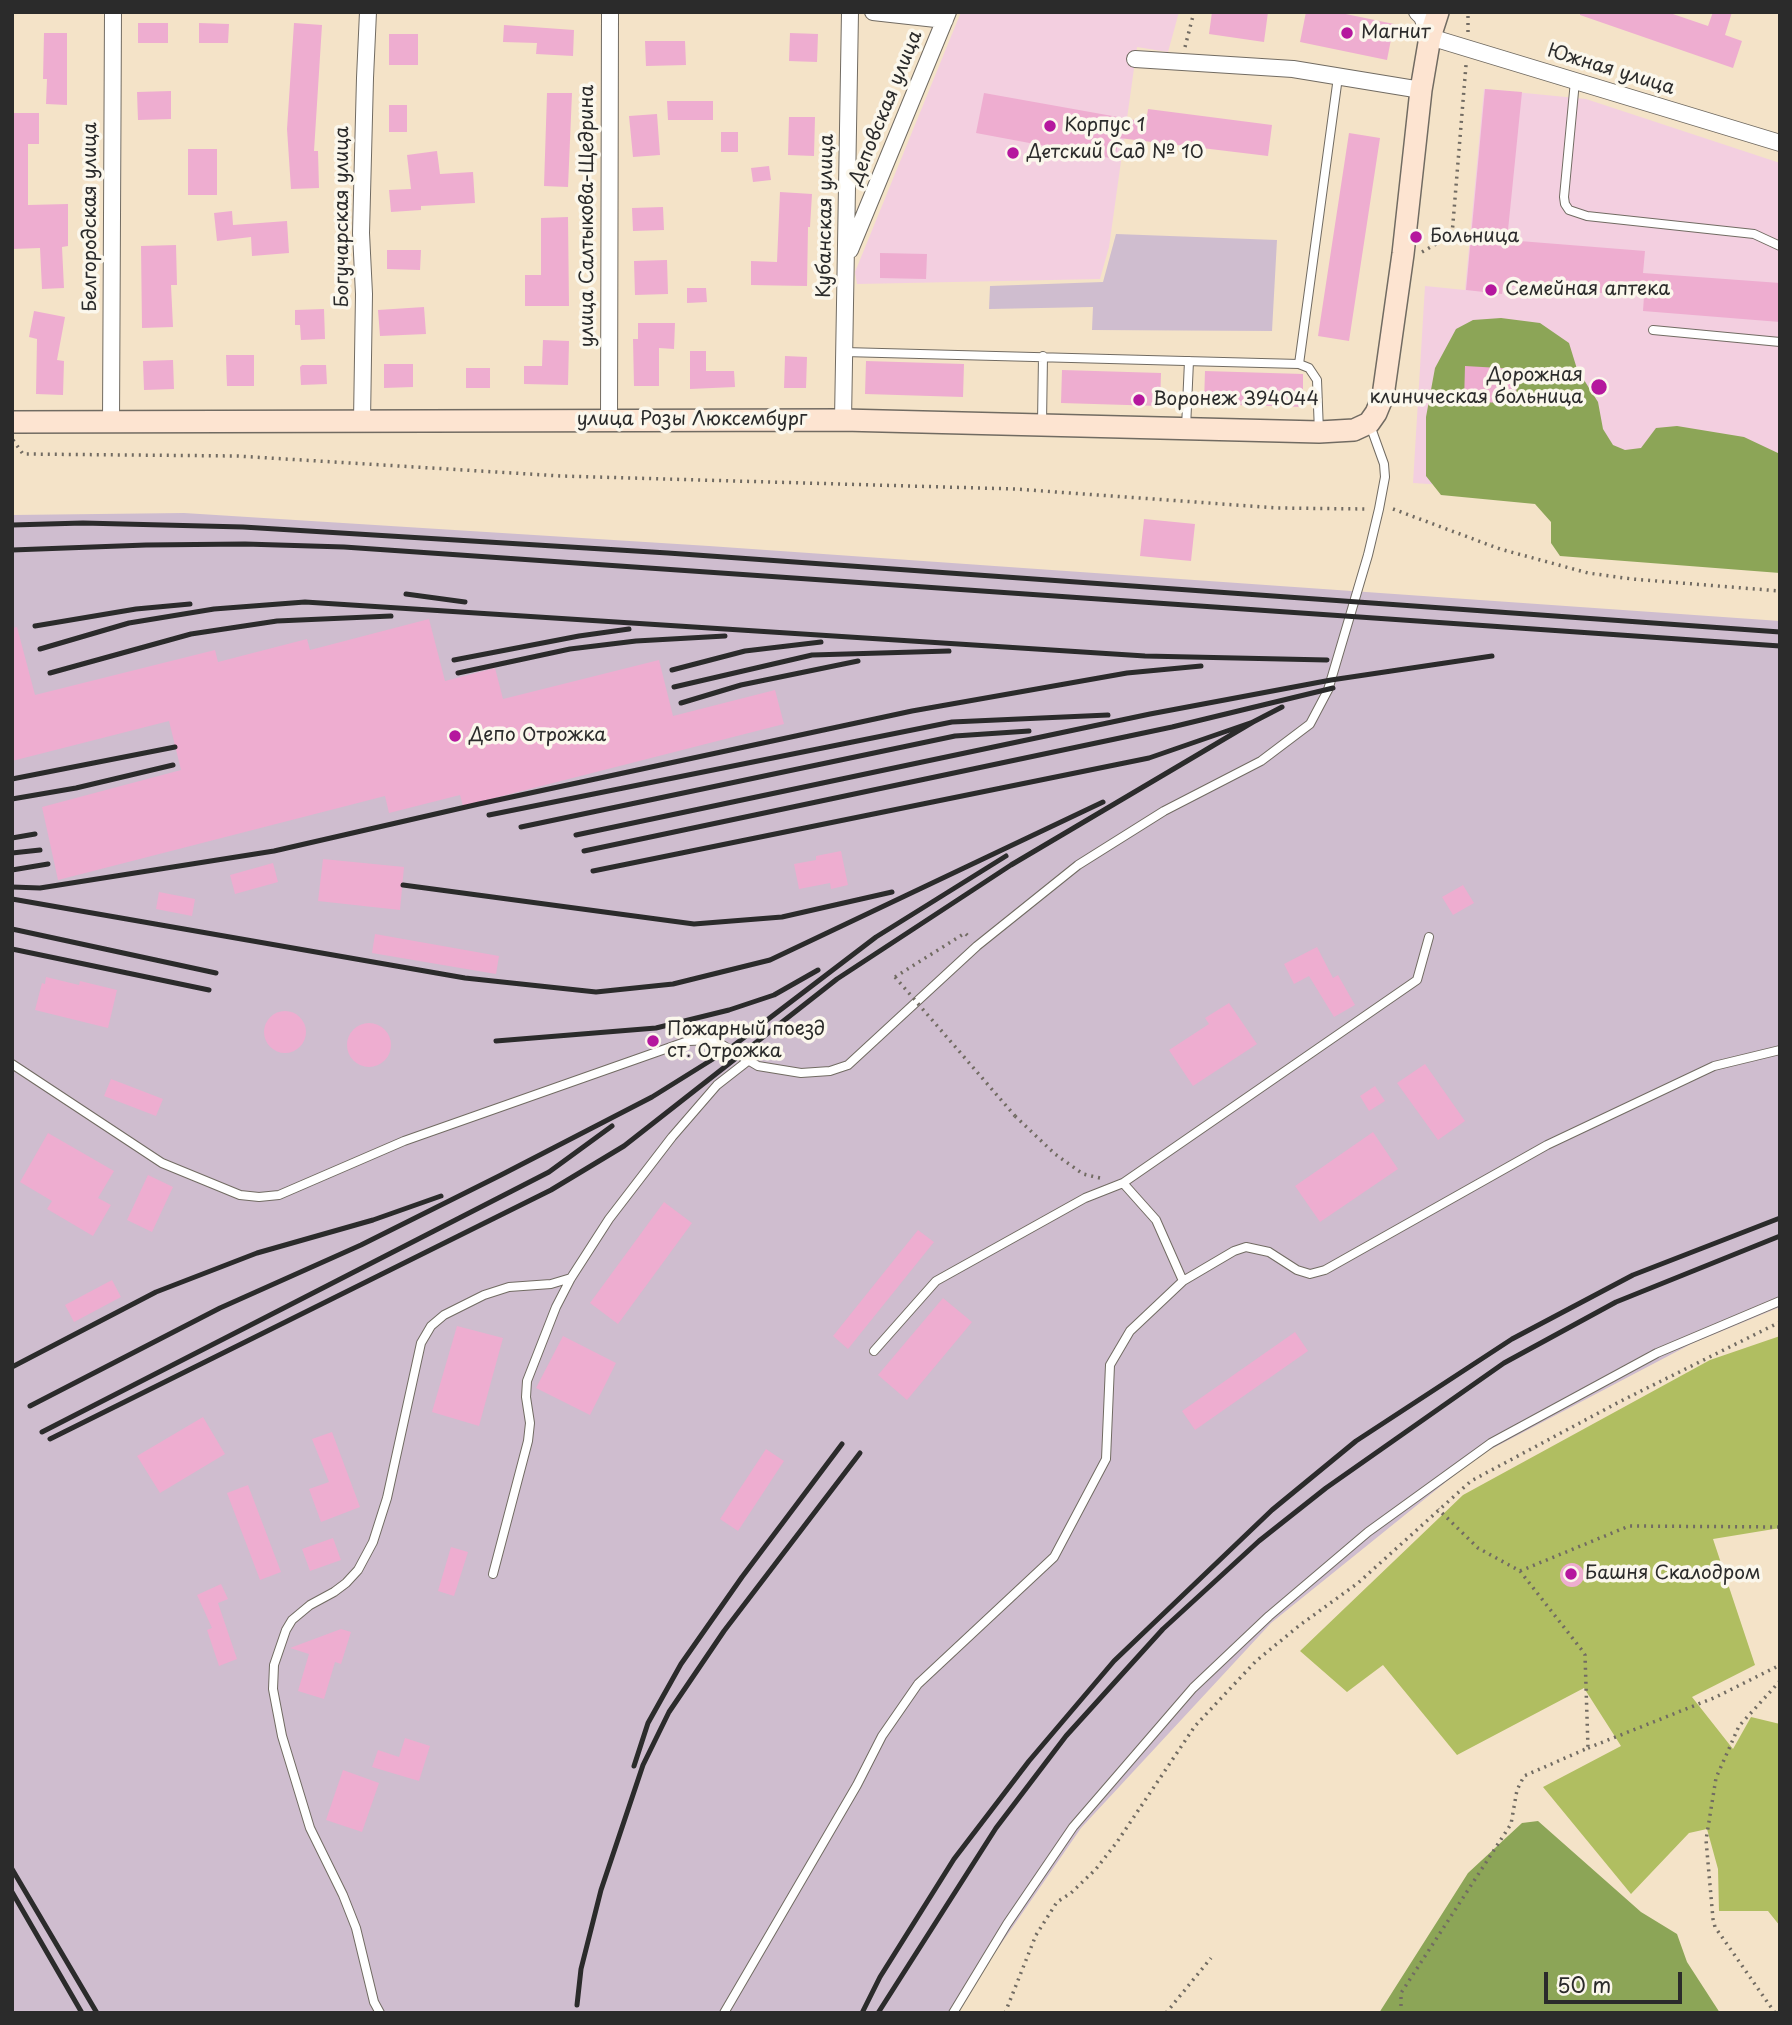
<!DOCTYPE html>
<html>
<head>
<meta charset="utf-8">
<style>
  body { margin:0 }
  #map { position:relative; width:1792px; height:2025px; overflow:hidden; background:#f4e3c8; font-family:"Playpen Sans",sans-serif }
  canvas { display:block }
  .frame { position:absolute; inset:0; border:14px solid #2b2b2b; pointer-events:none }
  .scale { position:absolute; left:1544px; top:1972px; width:138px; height:32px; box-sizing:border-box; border:4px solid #2b2b2b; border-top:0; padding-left:9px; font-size:21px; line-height:24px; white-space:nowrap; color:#2b2b2b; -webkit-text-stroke:5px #fbf7ec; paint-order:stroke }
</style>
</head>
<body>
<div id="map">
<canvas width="1792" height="2025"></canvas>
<div class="frame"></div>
<div class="scale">50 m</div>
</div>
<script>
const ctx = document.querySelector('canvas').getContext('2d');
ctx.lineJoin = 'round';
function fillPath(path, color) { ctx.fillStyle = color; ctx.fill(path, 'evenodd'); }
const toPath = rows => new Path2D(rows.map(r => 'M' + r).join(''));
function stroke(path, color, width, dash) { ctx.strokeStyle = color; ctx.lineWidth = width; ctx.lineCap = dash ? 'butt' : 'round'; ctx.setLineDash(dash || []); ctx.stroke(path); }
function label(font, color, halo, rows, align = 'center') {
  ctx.font = font + ' "Playpen Sans",sans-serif'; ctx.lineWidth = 7; ctx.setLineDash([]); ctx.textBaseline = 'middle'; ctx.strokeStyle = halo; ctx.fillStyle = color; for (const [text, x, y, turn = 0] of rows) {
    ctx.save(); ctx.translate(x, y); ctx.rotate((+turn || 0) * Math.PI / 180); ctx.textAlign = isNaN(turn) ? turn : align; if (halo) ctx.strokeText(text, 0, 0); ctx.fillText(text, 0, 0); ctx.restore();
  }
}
const built = toPath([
  [961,12,1179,12,1168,52,1137,47,1109,247,1100,279,857,284,855,272],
  [1484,89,1586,99,1780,163,1780,506,1413,483,1425,286,1465,290]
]);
const industrial = toPath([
  [1116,234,1277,240,1272,331,1092,330,1093,307,989,309,990,286,1103,282],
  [184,513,709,546,1780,621,1780,1307,1691,1344,1478,1456,1271,1623,1081,1828,985,1967,958,2013,12,2013,12,515]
]);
const green = toPath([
  [1780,1336,1780,1528,1713,1539,1755,1665,1692,1697,1733,1749,1751,1717,1780,1724,1780,1926,1768,1911,1719,1911,1718,1869,1707,1829,1689,1833,1631,1894,1543,1787,1621,1746,1584,1688,1457,1755,1383,1665,1347,1692,1300,1651,1463,1495,1710,1360]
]);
const forest = toPath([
  [1501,318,1540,323,1569,343,1577,369,1598,402,1603,429,1613,445,1625,450,1641,448,1656,428,1677,426,1744,437,1780,454,1780,573,1560,556,1551,543,1551,522,1535,504,1441,495,1426,476,1426,417,1435,368,1456,329,1473,320],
  [1538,1821,1641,1912,1677,1934,1687,1962,1720,2013,1379,2013,1468,1873,1522,1823]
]);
const building = toPath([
  [1212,12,1268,12,1264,42,1209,34],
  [1306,12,1336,12,1394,24,1387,60,1300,42],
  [1580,12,1667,12,1708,26,1713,12,1732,12,1725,35,1742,41,1733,68,1580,15],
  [138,23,168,23,168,43,138,43],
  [199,23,229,24,228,43,199,43],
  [294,23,322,25,314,151,318,151,319,188,291,189,287,129],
  [504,25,574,30,573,56,536,54,537,43,503,42],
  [44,33,67,33,67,105,46,104,47,79,43,79],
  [790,33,818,34,817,62,789,61],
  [389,34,418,34,418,65,389,65],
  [645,41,685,41,686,65,646,66],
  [1485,89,1522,92,1507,240,1645,251,1643,273,1780,283,1780,322,1643,311,1644,296,1503,286,1502,294,1466,290],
  [171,91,171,119,138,120,137,92],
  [547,93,572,93,568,187,544,186],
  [984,93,1146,122,1148,109,1272,125,1268,156,1119,138,1115,159,976,133],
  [667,101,713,101,713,120,668,120],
  [389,105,407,105,407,132,389,132],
  [12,113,39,113,39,144,28,144,28,205,68,204,68,246,62,247,64,288,42,289,40,248,12,249],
  [657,114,660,155,633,157,629,116],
  [789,117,815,117,814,156,788,155],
  [721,132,738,132,738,152,721,152],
  [1349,133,1380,138,1349,341,1318,336],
  [188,149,217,149,217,195,188,195],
  [437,151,440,174,473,172,475,203,421,206,421,210,391,212,389,190,411,189,407,155],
  [769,166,771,180,753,182,751,168],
  [780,192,812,194,810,227,808,227,807,286,751,285,751,261,777,262],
  [663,207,664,230,633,231,632,208],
  [232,211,233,225,287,221,289,253,252,256,251,237,217,241,214,213],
  [568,217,569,306,525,306,525,275,541,275,541,218],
  [176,245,177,285,171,285,173,327,142,328,141,246],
  [387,250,421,250,420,270,387,269],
  [880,253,927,254,926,279,880,278],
  [667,260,668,294,635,295,634,261],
  [687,288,706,288,707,302,687,303],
  [424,307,426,334,380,336,378,310],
  [324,309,325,339,301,340,300,325,295,325,295,310],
  [34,311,65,317,57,360,64,361,63,395,36,394,37,339,29,337],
  [638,323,675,323,674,349,659,348,659,386,634,386,633,339,638,339],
  [543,340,569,341,568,385,524,384,524,366,542,366],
  [690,351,706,351,706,371,734,371,735,387,690,389],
  [226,355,254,355,254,386,227,386],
  [785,356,807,357,806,388,784,388],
  [173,360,174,389,144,390,143,361],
  [866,361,964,364,963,397,865,394],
  [384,364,413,364,413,387,384,388],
  [302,365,326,365,327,384,301,385,300,367],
  [1465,366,1517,369,1516,403,1464,402],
  [466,368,490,368,490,388,466,388],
  [1062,370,1161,373,1160,406,1061,403],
  [1205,371,1303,374,1303,407,1204,404],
  [1144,519,1195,524,1191,561,1140,556],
  [429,619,445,681,495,668,503,699,659,660,673,716,775,690,784,724,463,806,460,795,389,813,385,796,58,880,42,807,181,770,169,721,12,761,12,628,17,627,35,695,215,650,218,662,307,639,310,650],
  [841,851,848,885,831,889,830,883,799,889,794,864,816,860,816,856],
  [323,859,404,867,400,910,318,901],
  [273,863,278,882,235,894,230,875],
  [1463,885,1474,903,1453,915,1442,897],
  [159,892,195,899,192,916,156,909],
  [375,934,499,956,496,974,372,953],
  [1317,947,1333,978,1338,975,1355,1005,1334,1017,1309,976,1294,984,1284,964],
  [46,977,79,985,80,981,117,990,108,1028,35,1010,42,983,45,984],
  [1229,1003,1257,1044,1193,1086,1169,1050,1209,1024,1205,1018],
  '264 1032a21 21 0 1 1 42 0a21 21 0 1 1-42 0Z',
  '347 1045a22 22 0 1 1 44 0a22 22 0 1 1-44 0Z',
  [1425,1064,1465,1121,1438,1140,1397,1083],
  [111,1079,163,1099,156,1116,104,1096],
  [1375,1086,1385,1101,1369,1111,1360,1096],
  [1373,1132,1398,1169,1320,1222,1295,1186],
  [48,1133,114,1171,98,1198,111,1205,93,1236,47,1209,52,1201,20,1182],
  [148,1175,173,1187,152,1232,127,1220],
  [664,1202,692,1223,618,1324,590,1303],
  [918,1230,934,1242,848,1349,833,1336],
  [112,1280,121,1297,74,1322,65,1305],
  [943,1298,972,1322,907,1400,878,1375],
  [457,1326,503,1338,479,1426,432,1412],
  [1295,1332,1308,1351,1195,1430,1182,1411],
  [563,1336,616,1363,590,1415,536,1388],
  [203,1417,225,1454,160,1493,137,1456],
  [332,1432,360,1507,321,1522,309,1489,329,1482,312,1439],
  [766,1449,784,1461,738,1531,720,1519],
  [248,1485,281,1572,260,1580,227,1493],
  [333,1538,341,1560,310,1571,302,1549],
  [451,1547,468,1552,454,1596,438,1591],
  '1560 1575a12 12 0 1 1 24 0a12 12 0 1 1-24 0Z',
  [221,1584,228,1599,218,1603,237,1659,219,1666,207,1630,212,1628,197,1595],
  [341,1629,351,1632,341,1664,335,1662,324,1699,298,1691,309,1654,290,1648],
  [405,1738,430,1746,419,1781,372,1767,378,1750,399,1757],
  [343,1770,379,1783,362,1832,326,1820]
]);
const path = toPath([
  [1468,32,1468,12],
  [1185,47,1194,12],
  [1422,252,1452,235,1466,65],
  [13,440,23,454,237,456,561,476,1015,489,1278,508,1368,509],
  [1393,509,1500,549,1588,573,1632,579,1780,591],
  [895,977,965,933,969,937],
  [1015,1116,1055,1154,1083,1174,1100,1178],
  [1520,1571,1629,1526,1780,1527],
  [1588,1748,1716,1697,1780,1665],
  [1005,2013,1036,1935,1057,1902,1071,1893,1096,1869,1117,1842,1195,1726,1256,1661,1300,1625,1358,1583,1471,1481,1619,1402,1780,1322],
  [1166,2013,1211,1958],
  [1401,2013,1401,1993,1511,1824,1517,1790,1524,1776,1588,1748,1585,1655,1581,1649,1520,1571,1478,1548,1438,1509],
  [1775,2013,1715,1927,1713,1919,1706,1840,1716,1778,1739,1726,1780,1681]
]);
const lane = toPath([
  [1575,81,1564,197,1565,204,1569,210,1587,216,1754,234,1780,246],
  [1653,330,1780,342],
  [844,352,1299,364,1309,368,1317,380,1319,432],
  [1299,364,1338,77],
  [1042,423,1043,356],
  [1186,428,1189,361],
  [12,1064,162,1163,240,1195,259,1197,279,1195,404,1141,688,1041,714,1040,758,1066,801,1073,830,1071,848,1065,977,946,1078,865,1164,811,1261,761,1310,724,1328,690,1368,555,1379,509,1385,477,1384,464,1370,425],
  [1123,1183,1417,980,1429,937],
  [1183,1281,1234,1251,1246,1247,1269,1252,1297,1270,1310,1274,1325,1270,1547,1145,1714,1066,1780,1050],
  [493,1574,528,1441,530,1423,526,1397,527,1381,556,1307,571,1278,609,1219,672,1137,717,1085,749,1060],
  [380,2013,374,2002,356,1928,343,1895,310,1828,282,1736,273,1689,274,1665,286,1630,292,1620,310,1605,334,1592,346,1583,358,1570,373,1542,387,1498,421,1343,431,1326,444,1315,484,1295,509,1287,551,1284,571,1278],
  [724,2013,857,1785,882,1736,918,1684,1054,1557,1106,1459,1110,1365,1130,1331,1183,1281,1156,1220,1123,1183,1085,1198,936,1281,874,1351],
  [953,2013,1007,1924,1073,1827,1193,1688,1269,1616,1368,1532,1491,1443,1657,1353,1780,1301]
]);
const street = toPath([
  [873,12,945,20],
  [1417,12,1422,17,1430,37,1780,143],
  [1135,59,1293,69,1421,90],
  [850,250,948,12],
  [843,420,850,12],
  [111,421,113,12],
  [362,421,364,294,361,233,365,78,368,12],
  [609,421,610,12]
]);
const secondary = toPath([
  [12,422,843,420,1319,432,1354,430,1369,423,1376,413,1383,396,1403,254,1421,90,1430,37,1438,12]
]);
const rail = toPath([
  [12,525,83,523,243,527,668,553,1780,632],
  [12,550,146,545,245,544,344,547,1780,646],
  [406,594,465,602],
  [35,626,136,609,190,604],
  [40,649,129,623,214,609,305,602,1145,656,1327,660],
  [454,660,579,636,629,629],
  [672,670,745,651,821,642],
  [50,673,191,634,277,621,391,616],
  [458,673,570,649,636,641,725,636],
  [674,687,812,655,949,651],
  [681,703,741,685,858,661],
  [12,779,175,747],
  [12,799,76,788,173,765],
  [489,815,952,722,1108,715],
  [521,827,955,736,1029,731],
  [576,835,1150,714,1331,680,1492,656],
  [12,838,35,834],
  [584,851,1172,727,1333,688],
  [12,853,40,850],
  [12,870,48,864],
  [593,871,1149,758,1253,722,1282,707],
  [403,885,694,924,782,917,892,892],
  [12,887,40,888,274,851,479,804,912,711,1127,673,1201,666],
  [12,899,465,978,596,992,673,984,770,960,1103,802],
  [12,929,216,973],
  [12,949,209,990],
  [496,1041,656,1028,729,1010,774,995,818,970],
  [12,1367,156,1292,257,1253,373,1220,441,1196],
  [30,1406,220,1308,361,1245,501,1175,652,1097,729,1049,876,937,1006,856],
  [42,1432,549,1172,612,1126],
  [50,1439,551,1190,624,1146,837,979,1011,865,1253,722],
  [634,1766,648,1723,681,1664,742,1577,842,1444],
  [12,1869,97,2013],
  [12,1892,82,2013],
  [577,2005,581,1969,601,1890,643,1765,669,1712,724,1631,860,1453],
  [862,2013,880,1977,954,1859,1029,1761,1114,1661,1272,1510,1356,1441,1512,1339,1633,1275,1780,1218],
  [878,2013,996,1828,1066,1736,1163,1629,1259,1541,1326,1488,1504,1363,1616,1302,1780,1236]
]);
const pathBridge = toPath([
  [895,977,1015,1116]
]);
const markers = [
  [1347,33,7,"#b5179e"],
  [1050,126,7,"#b5179e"],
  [1013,153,7,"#b5179e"],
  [1416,237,7,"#b5179e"],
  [1491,290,7,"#b5179e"],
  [1599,387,9,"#b5179e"],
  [1139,400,7,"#b5179e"],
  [455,736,7,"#b5179e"],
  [653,1041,7,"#b5179e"],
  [1571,1574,7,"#b5179e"]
];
const poiNames = [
  ["Магнит",1361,33],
  ["Корпус 1",1064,126],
  ["Детский Сад № 10",1027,153],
  ["Больница",1430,237],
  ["Семейная аптека",1505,290],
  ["Дорожная",1583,376,"right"],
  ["клиническая больница",1583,398,"right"],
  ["Воронеж 394044",1153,400],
  ["Депо Отрожка",469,736],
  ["Пожарный поезд",667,1030],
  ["ст. Отрожка",667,1052],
  ["Башня Скалодром",1585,1574]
];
const streetNames = [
  ["Южная улица",1611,70,17],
  ["Деповская улица",886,108,-68],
  ["улица Салтыкова-Щедрина",588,216,-90],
  ["Кубанская улица",826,216,-89],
  ["Белгородская улица",91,217,-90],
  ["Богучарская улица",343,217,-90],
  ["улица Розы Люксембург",692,420]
];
fillPath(built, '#f3cfe0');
fillPath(industrial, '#cfbdcf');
fillPath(green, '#b0be61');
fillPath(forest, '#8ca557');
fillPath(building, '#eeadd0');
stroke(lane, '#716b62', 10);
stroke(street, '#716b62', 18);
stroke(secondary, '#716b62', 24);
stroke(path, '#716b62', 3.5, [2, 5]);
stroke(lane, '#fff', 8);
stroke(street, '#fff', 16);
stroke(secondary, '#fde4d1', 21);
stroke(rail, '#2b2b2b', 5);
stroke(pathBridge, '#716b62', 3.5, [2, 5]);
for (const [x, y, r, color] of markers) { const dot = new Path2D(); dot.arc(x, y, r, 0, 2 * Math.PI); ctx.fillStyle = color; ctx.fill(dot); stroke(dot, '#fbf7ec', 2.5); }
label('19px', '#2b2b2b', '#fbf7ec', poiNames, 'left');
label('19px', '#2b2b2b', '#fbf7ec', streetNames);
</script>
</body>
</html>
